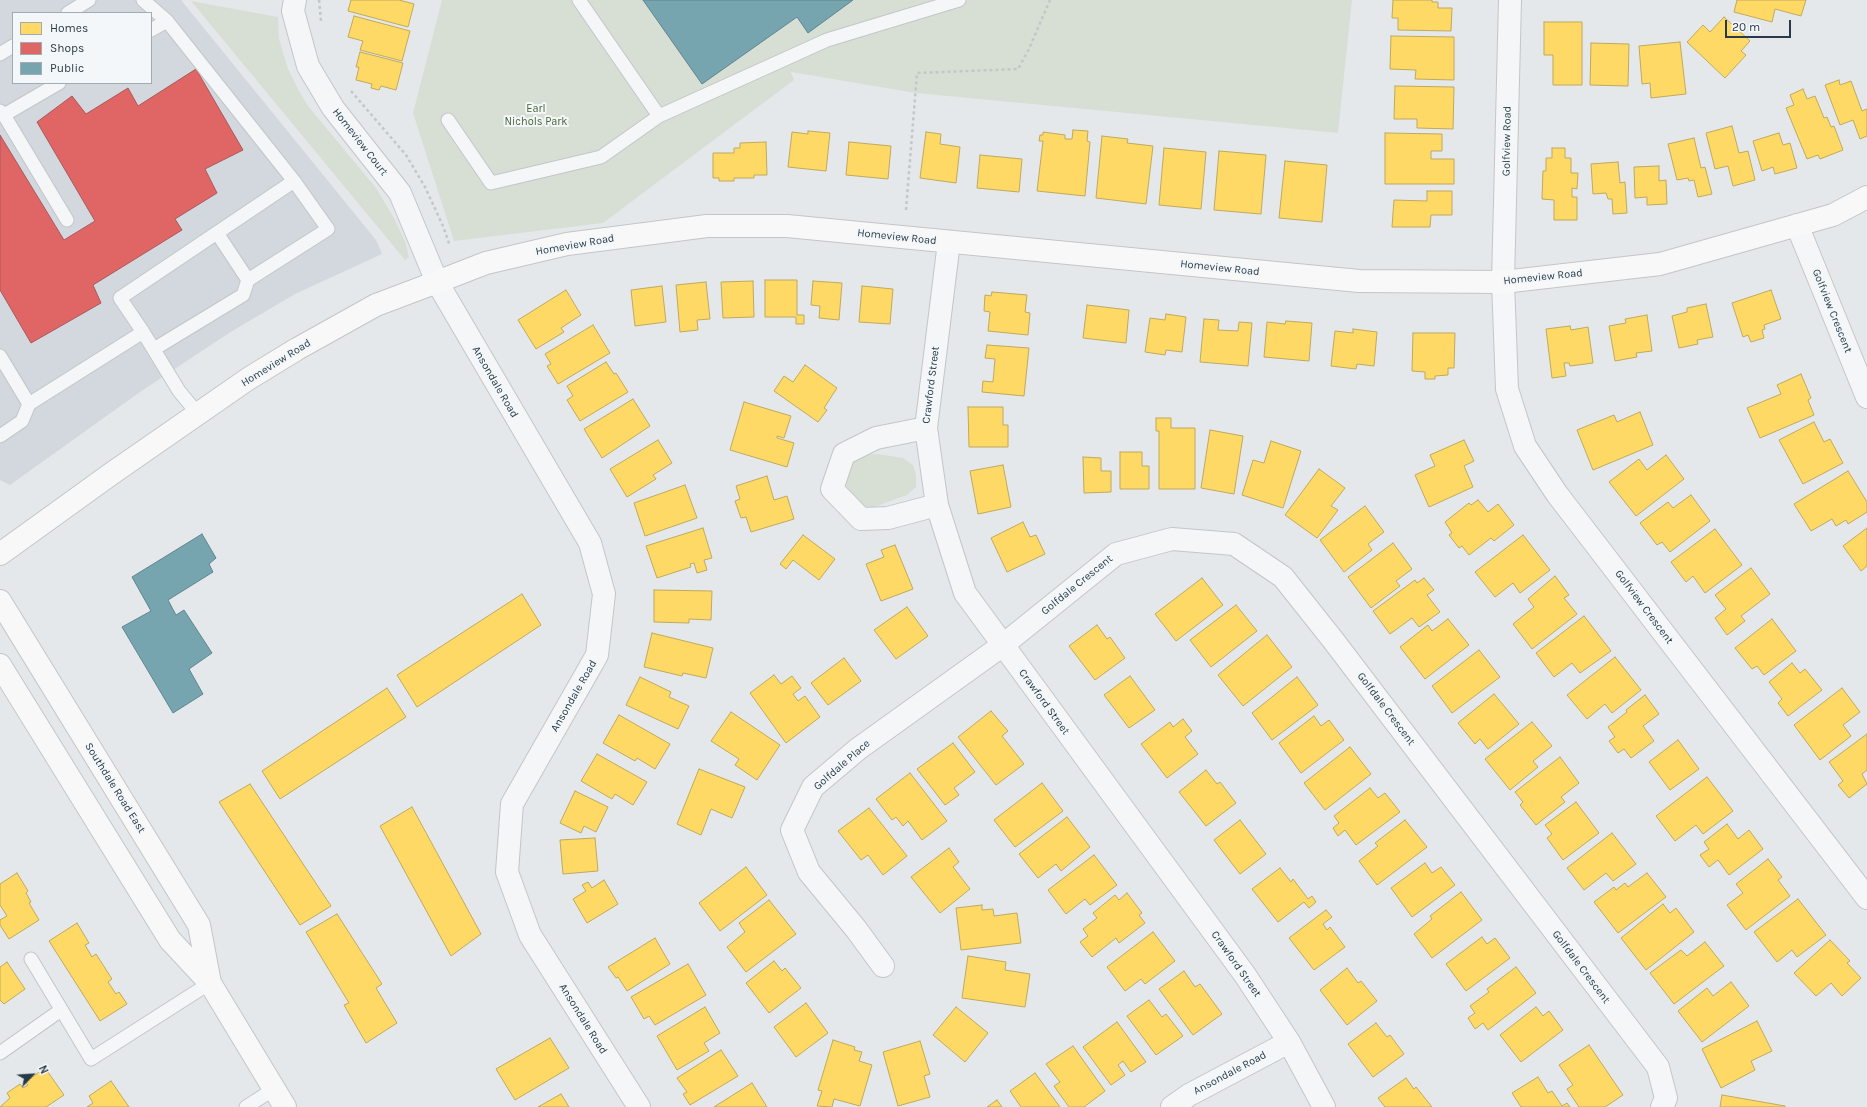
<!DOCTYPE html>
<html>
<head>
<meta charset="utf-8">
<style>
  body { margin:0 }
  #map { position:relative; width:1867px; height:1107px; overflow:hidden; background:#e5e8ea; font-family:Karla,sans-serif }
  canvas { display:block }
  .legend { position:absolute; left:12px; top:12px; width:140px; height:72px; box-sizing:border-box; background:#f3f7f9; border:1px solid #a2abb2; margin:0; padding:5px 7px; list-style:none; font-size:12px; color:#283a47 }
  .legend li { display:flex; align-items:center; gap:8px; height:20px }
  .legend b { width:20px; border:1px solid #a2abb2 }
  .north { position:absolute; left:12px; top:1055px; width:40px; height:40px; -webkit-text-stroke:3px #f3f7f9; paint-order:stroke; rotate:65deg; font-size:11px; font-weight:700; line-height:16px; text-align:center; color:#283a47 }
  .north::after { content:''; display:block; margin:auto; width:14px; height:18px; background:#283a47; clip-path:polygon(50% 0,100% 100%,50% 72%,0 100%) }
  .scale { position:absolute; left:1725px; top:20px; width:66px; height:18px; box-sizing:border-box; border:2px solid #283a47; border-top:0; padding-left:5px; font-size:12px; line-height:14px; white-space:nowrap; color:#283a47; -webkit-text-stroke:3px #f3f7f9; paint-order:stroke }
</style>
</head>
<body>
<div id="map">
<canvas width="1867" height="1107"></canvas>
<ul class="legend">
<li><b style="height:11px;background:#ffd966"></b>Homes</li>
<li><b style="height:11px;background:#e06666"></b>Shops</li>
<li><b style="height:11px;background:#76a5af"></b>Public</li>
</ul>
<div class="north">N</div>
<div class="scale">20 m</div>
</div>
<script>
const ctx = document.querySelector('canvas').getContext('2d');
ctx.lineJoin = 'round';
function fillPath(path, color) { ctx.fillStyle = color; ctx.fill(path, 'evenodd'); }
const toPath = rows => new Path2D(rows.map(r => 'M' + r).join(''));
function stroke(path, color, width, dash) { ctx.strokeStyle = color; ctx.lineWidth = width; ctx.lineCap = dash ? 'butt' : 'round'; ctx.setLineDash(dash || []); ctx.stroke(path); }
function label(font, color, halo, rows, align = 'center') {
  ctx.font = font + ' Karla,sans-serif'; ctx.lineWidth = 4; ctx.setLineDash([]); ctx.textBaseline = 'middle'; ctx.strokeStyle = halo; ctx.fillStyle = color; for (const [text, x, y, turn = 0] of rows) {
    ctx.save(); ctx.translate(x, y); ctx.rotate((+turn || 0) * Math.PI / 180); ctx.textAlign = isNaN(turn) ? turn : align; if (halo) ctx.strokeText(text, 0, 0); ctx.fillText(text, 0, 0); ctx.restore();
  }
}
const built = toPath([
  [0,0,181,0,376,240,382,254,295,294,229,333,140,392,10,485,0,480],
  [13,13,151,13,151,83,13,83]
]);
const green = toPath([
  [442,0,1352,0,1338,133,916,93,791,72,794,80,603,223,454,241,413,113],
  [191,1,278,17,279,39,288,69,298,89,308,106,376,188,394,218,405,241,409,257,405,260],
  [878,454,903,458,913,465,916,475,916,487,907,495,871,508,859,504,851,498,844,485,852,460,864,455]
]);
const homes = toPath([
  [351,0,399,0,414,4,408,27,348,11,351,0],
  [1393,0,1432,0,1432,2,1438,2,1438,8,1452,8,1451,31,1398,30,1398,18,1392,18,1393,0],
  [1737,0,1806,0,1801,16,1775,9,1772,22,1734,12,1737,0],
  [354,16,410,31,402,61,360,50,363,41,348,37,354,16],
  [1724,17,1750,41,1741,51,1746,55,1725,78,1687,42,1703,25,1710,32,1724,17],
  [1544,22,1582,22,1582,85,1553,85,1553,55,1544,55,1544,22],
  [1391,36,1454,37,1454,80,1415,79,1416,70,1390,69,1391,36],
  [1680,42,1686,94,1651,98,1650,83,1642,84,1639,46,1680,42],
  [1591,43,1629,44,1628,86,1590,85,1591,43],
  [360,52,403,63,396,90,381,86,379,90,371,88,372,84,356,80,359,67,356,67,360,52],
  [1839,80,1840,85,1851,81,1862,111,1867,109,1867,136,1860,139,1853,120,1840,125,1825,85,1839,80],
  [1395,86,1454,87,1453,129,1417,128,1417,119,1394,119,1395,86],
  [1803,89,1807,99,1815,96,1824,118,1827,117,1831,127,1834,126,1843,150,1820,159,1818,155,1807,159,1786,108,1794,105,1790,95,1803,89],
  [1732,126,1739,153,1748,151,1755,180,1733,186,1728,166,1715,169,1706,133,1732,126],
  [1073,130,1088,131,1087,141,1090,142,1085,196,1037,191,1043,141,1039,141,1040,135,1043,135,1043,132,1065,135,1065,139,1072,139,1073,130],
  [808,131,830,133,826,171,788,167,792,132,808,134,808,131],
  [926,132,941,134,940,144,960,147,956,183,920,178,926,132],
  [1385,133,1442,134,1442,151,1431,151,1431,159,1454,159,1454,184,1385,184,1385,133],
  [1779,133,1783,145,1790,143,1797,168,1775,174,1773,167,1762,171,1753,141,1779,133],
  [1102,136,1128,139,1127,143,1153,146,1146,204,1096,198,1102,136],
  [1694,138,1701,168,1705,167,1712,194,1698,197,1694,180,1689,181,1688,178,1677,180,1668,144,1694,138],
  [766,142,767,175,754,175,754,178,734,178,734,181,719,181,719,178,713,178,713,153,734,153,734,148,740,148,740,143,766,142],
  [849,142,891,146,888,179,846,175,849,142],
  [1164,148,1206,152,1201,209,1159,205,1164,148],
  [1552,148,1565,148,1565,158,1571,158,1571,173,1578,173,1577,189,1572,188,1572,197,1577,197,1577,220,1554,220,1554,200,1542,199,1543,171,1546,171,1546,158,1552,158,1552,148],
  [1219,151,1266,155,1261,214,1214,210,1219,151],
  [980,155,1022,159,1019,192,977,188,980,155],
  [1285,161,1327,165,1322,222,1279,218,1285,161],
  [1618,162,1620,183,1625,182,1627,213,1613,214,1612,199,1608,199,1606,193,1593,194,1591,164,1618,162],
  [1659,166,1659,181,1666,180,1667,204,1647,205,1647,197,1635,198,1634,167,1659,166],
  [1427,191,1452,191,1452,215,1431,215,1430,227,1392,227,1394,200,1427,201,1427,191],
  [765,280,797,280,797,315,804,315,804,324,796,324,796,317,765,317,765,280],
  [753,281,754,317,723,318,721,282,753,281],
  [813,281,842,283,839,320,819,318,820,306,811,305,813,281],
  [706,282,710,319,697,320,698,330,680,332,676,285,706,282],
  [662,286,666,322,635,326,631,290,662,286],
  [862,286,893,289,890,324,859,322,862,286],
  [566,290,581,315,561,328,564,332,536,349,518,320,566,290],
  [1771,290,1781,319,1764,325,1765,329,1762,330,1764,338,1751,342,1748,335,1743,337,1732,303,1771,290],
  [992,292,1027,295,1025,312,1030,313,1028,335,988,331,990,312,984,311,985,295,991,296,992,292],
  [1706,304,1713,337,1697,340,1698,344,1679,348,1672,316,1687,312,1687,308,1706,304],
  [1087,305,1129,310,1126,343,1083,338,1087,305],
  [1166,314,1186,317,1182,352,1166,350,1165,355,1145,352,1150,318,1165,320,1166,314],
  [1647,315,1652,351,1636,353,1637,357,1615,361,1609,326,1626,323,1625,319,1647,315],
  [1204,319,1219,320,1218,330,1238,331,1239,322,1252,323,1248,366,1200,362,1204,319],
  [1286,321,1312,323,1309,361,1264,357,1267,322,1285,324,1286,321],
  [593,325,610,353,558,384,547,366,551,364,545,354,593,325],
  [1570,326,1571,330,1588,327,1593,363,1570,366,1569,363,1564,363,1566,376,1552,378,1546,329,1570,326],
  [1353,329,1377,332,1374,366,1357,364,1356,369,1331,366,1335,331,1353,333,1353,329],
  [1413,333,1455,333,1454,368,1448,368,1448,375,1435,376,1435,379,1425,379,1425,372,1412,371,1413,333],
  [987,345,1029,348,1024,396,982,392,983,381,993,382,995,359,985,358,987,345],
  [606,362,614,374,616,373,628,392,580,421,567,400,573,396,567,386,606,362],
  [805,365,837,388,824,408,827,410,818,422,774,391,784,376,793,382,805,365],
  [1801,374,1811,398,1808,400,1814,415,1760,438,1747,408,1781,394,1777,385,1801,374],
  [633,399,650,426,602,458,584,429,633,399],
  [744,402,791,416,784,438,777,436,777,438,794,443,787,467,730,450,744,402],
  [968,407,1003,407,1003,425,1008,425,1008,447,969,447,968,407],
  [1640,412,1653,445,1593,470,1577,430,1614,415,1617,422,1640,412],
  [1156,418,1171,418,1171,428,1195,428,1195,489,1159,489,1159,431,1156,431,1156,418],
  [1814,422,1824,442,1830,439,1843,463,1803,484,1779,440,1814,422],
  [1210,430,1243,436,1234,494,1201,488,1210,430],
  [658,440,672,463,653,475,656,479,627,497,610,469,658,440],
  [1464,440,1474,461,1464,466,1473,487,1429,507,1415,475,1435,466,1430,455,1464,440],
  [1271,441,1301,451,1283,508,1242,495,1253,460,1264,463,1271,441],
  [1120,452,1142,452,1142,466,1149,466,1149,489,1120,489,1120,452],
  [1666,455,1684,479,1636,516,1609,482,1639,459,1647,470,1666,455],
  [1083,457,1101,458,1101,471,1111,471,1111,492,1084,493,1083,457],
  [1003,465,1011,507,978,514,970,471,1003,465],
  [1319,469,1345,488,1331,506,1338,510,1317,538,1285,515,1319,469],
  [1848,471,1867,502,1867,512,1848,524,1846,520,1836,526,1832,519,1811,531,1794,504,1848,471],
  [767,476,774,500,787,496,794,519,751,532,746,517,741,518,735,501,740,499,736,486,767,476],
  [685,485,697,518,645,536,634,503,685,485],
  [1691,495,1710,521,1670,552,1662,542,1657,545,1640,523,1668,502,1673,508,1691,495],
  [1478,500,1488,512,1498,504,1514,525,1494,541,1491,538,1469,555,1462,546,1459,548,1449,535,1452,533,1445,522,1469,503,1471,505,1478,500],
  [1365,506,1384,532,1368,544,1372,550,1344,572,1320,540,1365,506],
  [1023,522,1030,537,1036,535,1045,554,1007,572,991,538,1023,522],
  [703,528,712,558,704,560,707,570,697,573,694,563,690,564,691,567,657,578,646,546,703,528],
  [1867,528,1867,566,1861,571,1843,546,1867,528],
  [1715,529,1742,565,1705,593,1693,576,1686,582,1671,562,1715,529],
  [803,535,835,559,819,580,793,560,786,569,780,564,803,535],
  [1523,535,1550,570,1520,593,1513,583,1495,597,1475,572,1523,535],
  [1393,543,1412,569,1396,581,1400,586,1371,608,1348,577,1393,543],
  [895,545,913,589,881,601,866,564,884,557,881,550,895,545],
  [1751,568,1770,594,1741,616,1745,621,1727,635,1715,618,1726,609,1715,595,1751,568],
  [1555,576,1569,595,1564,598,1577,614,1532,649,1513,624,1534,607,1528,599,1555,576],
  [1202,578,1223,605,1176,641,1155,614,1202,578],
  [1424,578,1434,590,1427,595,1440,612,1419,627,1412,618,1390,634,1373,611,1415,580,1417,583,1424,578],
  [654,590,712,591,711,620,689,619,689,623,654,622,654,590],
  [522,594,541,625,417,707,397,675,522,594],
  [1236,605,1257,631,1211,667,1190,640,1236,605],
  [907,607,928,636,896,659,874,630,907,607],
  [1584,616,1611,651,1580,673,1572,663,1554,677,1536,653,1584,616],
  [1448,619,1469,645,1425,679,1400,647,1428,625,1432,631,1448,619],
  [1772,619,1796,651,1764,675,1757,666,1752,669,1735,648,1772,619],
  [1097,625,1107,639,1110,637,1125,658,1095,680,1069,646,1097,625],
  [652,633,713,648,706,678,683,673,682,676,644,667,652,633],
  [1267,635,1292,667,1243,706,1218,675,1267,635],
  [1479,650,1500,677,1452,713,1432,686,1479,650],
  [1615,657,1641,690,1612,713,1605,704,1587,719,1567,695,1615,657],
  [844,658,861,681,828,705,811,683,844,658],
  [1792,663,1800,673,1805,669,1822,690,1788,716,1778,703,1782,699,1769,682,1792,663],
  [774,675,781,684,792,676,801,688,793,694,798,701,805,696,820,717,786,743,750,693,774,675],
  [1130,676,1155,710,1129,728,1104,695,1130,676],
  [640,677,671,692,669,697,689,706,678,729,626,705,640,677],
  [1297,677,1318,705,1272,740,1252,713,1297,677],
  [387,688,406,717,280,799,262,771,387,688],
  [1842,688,1860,712,1843,725,1851,736,1820,760,1794,725,1842,688],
  [1494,694,1519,724,1488,749,1480,739,1475,744,1458,723,1494,694],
  [1645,695,1659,714,1643,726,1654,741,1631,758,1624,749,1618,753,1609,741,1615,737,1608,727,1627,712,1626,710,1645,695],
  [991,711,1008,731,1002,736,1024,764,996,785,958,737,991,711],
  [731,712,780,745,757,780,735,765,739,759,711,741,731,712],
  [619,715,670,744,655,769,637,758,635,761,603,743,619,715],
  [1314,716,1321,726,1329,720,1344,740,1301,773,1279,743,1314,716],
  [1183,719,1192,731,1185,737,1198,754,1167,778,1141,744,1170,722,1173,727,1183,719],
  [1532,722,1552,746,1533,761,1538,767,1510,790,1485,759,1532,722],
  [1867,734,1867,770,1862,774,1867,784,1849,798,1838,785,1843,781,1829,762,1867,734],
  [1678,740,1699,769,1670,790,1649,762,1678,740],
  [953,743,975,772,954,788,959,795,945,805,917,769,953,743],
  [1350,747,1371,774,1325,810,1304,783,1350,747],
  [597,754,647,782,633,805,615,794,612,799,581,781,597,754],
  [1560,757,1579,783,1561,797,1565,802,1536,825,1520,805,1523,802,1515,792,1560,757],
  [699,769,745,787,732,818,711,809,701,835,677,824,699,769],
  [1206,770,1217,784,1220,782,1236,803,1206,826,1179,792,1206,770],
  [910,773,947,821,922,840,908,821,903,826,896,817,892,820,876,799,910,773],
  [1707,777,1733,811,1703,834,1696,825,1675,841,1656,816,1707,777],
  [1042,783,1063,811,1015,847,994,820,1042,783],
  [250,784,331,906,300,925,219,802,250,784],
  [1370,788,1378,798,1385,793,1400,812,1356,845,1345,830,1338,836,1333,828,1339,823,1334,816,1370,788],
  [575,791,608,807,596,832,584,826,581,833,560,823,575,791],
  [1576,802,1599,833,1563,860,1547,838,1552,834,1545,825,1576,802],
  [412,807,481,934,451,956,380,826,412,807],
  [869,808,907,856,883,875,868,855,861,860,838,831,869,808],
  [1067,817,1090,847,1061,871,1056,864,1038,878,1019,854,1067,817],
  [1240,820,1266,854,1240,874,1214,840,1240,820],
  [1405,820,1427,847,1377,885,1359,861,1378,846,1375,843,1405,820],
  [1727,824,1738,839,1749,830,1763,849,1729,875,1718,860,1709,867,1700,855,1709,849,1704,842,1727,824],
  [1612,833,1636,864,1613,881,1606,873,1584,890,1567,868,1612,833],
  [595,838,598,871,563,874,560,840,595,838],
  [949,848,959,862,953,867,970,889,940,913,911,877,949,848],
  [1094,855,1117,885,1090,905,1085,899,1066,914,1048,890,1094,855],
  [1768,859,1782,877,1778,880,1790,896,1746,930,1727,905,1743,893,1736,884,1768,859],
  [1425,863,1432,873,1441,867,1455,885,1412,917,1391,888,1425,863],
  [746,867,767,895,720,931,699,903,746,867],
  [1280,868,1291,882,1293,879,1308,899,1312,896,1316,902,1309,908,1304,902,1278,922,1252,889,1280,868],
  [17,873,28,891,26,893,31,902,29,903,39,920,9,939,0,925,0,920,7,916,0,905,0,884,17,873],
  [1647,873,1666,897,1618,933,1594,902,1614,887,1616,890,1625,883,1628,887,1647,873],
  [604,880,618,904,587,923,573,899,586,891,582,885,588,882,592,888,604,880],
  [1461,892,1482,920,1432,958,1414,934,1432,919,1430,916,1461,892],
  [1127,893,1142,913,1139,915,1145,923,1119,943,1116,938,1092,957,1080,942,1088,936,1083,929,1097,918,1093,913,1115,895,1119,900,1127,893],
  [1798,899,1826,935,1797,957,1792,950,1777,962,1754,932,1798,899],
  [769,900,796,934,746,972,727,947,745,932,739,923,769,900],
  [1663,904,1670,913,1676,908,1694,932,1646,970,1621,938,1663,904],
  [982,905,982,910,993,909,994,916,1017,913,1021,943,961,950,956,908,982,905],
  [1326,910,1332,917,1323,924,1327,930,1330,927,1345,947,1314,970,1289,938,1326,910],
  [337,914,382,984,376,988,397,1023,366,1043,344,1005,349,1003,306,932,337,914],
  [77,923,89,943,85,945,92,957,96,954,112,979,108,982,116,994,119,992,127,1004,100,1021,49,941,77,923],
  [1153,932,1175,961,1145,984,1141,979,1125,991,1107,967,1153,932],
  [1482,937,1487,944,1495,938,1510,958,1466,991,1446,964,1482,937],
  [655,938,670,964,627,991,618,977,616,978,608,967,655,938],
  [1830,940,1850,961,1847,963,1861,978,1842,996,1831,983,1816,996,1794,973,1830,940],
  [1705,942,1724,966,1674,1004,1650,973,1681,950,1687,956,1705,942],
  [968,956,1006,962,1005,970,1030,974,1025,1007,962,998,968,956],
  [774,961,782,971,785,968,801,988,769,1013,746,983,774,961],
  [7,962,25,989,4,1004,0,1000,0,967,7,962],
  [688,964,706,995,655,1025,649,1016,644,1019,631,997,688,964],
  [1516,967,1536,993,1488,1030,1483,1023,1475,1029,1468,1018,1475,1013,1470,1006,1489,992,1487,989,1516,967],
  [1347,968,1358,983,1361,981,1377,1001,1347,1025,1320,990,1347,968],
  [1184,971,1195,987,1200,984,1222,1014,1193,1035,1159,989,1184,971],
  [1731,982,1749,1006,1702,1042,1678,1011,1707,988,1713,996,1731,982],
  [1149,1000,1162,1017,1166,1014,1183,1036,1156,1055,1127,1016,1149,1000],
  [806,1003,828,1033,796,1057,774,1027,806,1003],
  [705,1007,720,1033,704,1043,709,1051,677,1070,657,1036,705,1007],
  [956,1007,988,1033,965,1062,933,1035,956,1007],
  [1536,1007,1543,1016,1549,1011,1563,1030,1521,1062,1500,1035,1536,1007],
  [1757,1021,1772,1051,1751,1061,1755,1070,1721,1088,1702,1049,1757,1021],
  [1117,1022,1146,1062,1131,1072,1123,1061,1118,1065,1125,1075,1111,1085,1083,1047,1117,1022],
  [1376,1023,1387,1037,1390,1035,1404,1054,1373,1077,1348,1044,1376,1023],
  [550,1038,569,1068,515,1100,496,1069,550,1038],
  [833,1040,855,1047,854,1050,862,1052,859,1061,872,1065,860,1106,834,1099,832,1107,817,1106,822,1091,818,1090,833,1040],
  [920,1041,930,1074,924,1076,930,1097,898,1106,883,1052,920,1041],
  [1589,1045,1623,1095,1605,1107,1579,1107,1567,1089,1573,1085,1559,1065,1589,1045],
  [1073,1046,1105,1091,1084,1107,1069,1107,1054,1086,1060,1082,1046,1064,1073,1046],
  [721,1050,738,1076,690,1105,683,1094,687,1092,677,1078,721,1050],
  [45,1068,64,1095,46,1107,0,1107,10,1098,7,1093,20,1084,23,1088,28,1085,25,1082,45,1068],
  [1035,1073,1060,1107,1021,1107,1010,1091,1035,1073],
  [1538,1077,1548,1093,1552,1091,1562,1106,1567,1103,1570,1107,1521,1107,1512,1093,1538,1077],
  [1406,1078,1414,1089,1416,1087,1432,1107,1385,1107,1378,1098,1406,1078],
  [111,1081,129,1107,87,1107,93,1103,89,1096,111,1081],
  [752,1083,767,1107,714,1107,752,1083],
  [561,1094,569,1107,538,1107,561,1094],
  [1722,1095,1785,1106,1785,1107,1720,1107,1722,1095],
  [997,1100,1002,1107,987,1107,997,1100]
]);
const shops = toPath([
  [196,69,243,150,205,169,217,193,175,219,182,230,93,285,101,303,31,343,0,290,0,135,64,240,95,221,37,122,72,96,86,114,128,88,138,106,196,69]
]);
const public = toPath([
  [643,0,853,0,808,33,797,17,702,84,643,0],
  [202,534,216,558,209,564,213,572,168,600,176,615,184,610,212,653,189,669,203,694,173,713,122,627,151,611,132,577,202,534]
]);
const path = toPath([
  [319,0,321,21],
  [351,91,406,155,425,187,443,226,450,246],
  [906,210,917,73,1018,69,1028,51,1050,0]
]);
const lane = toPath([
  [143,0,167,21],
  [68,13,89,0],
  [151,30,167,21,294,181],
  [0,54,13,46],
  [0,111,4,115,59,83],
  [4,115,67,220],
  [659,116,827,40,959,0],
  [448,120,491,183,601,157,659,116,579,0],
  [217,233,248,280],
  [143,332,120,298,294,181,328,229,248,280,243,295,154,349],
  [0,356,29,404,143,332,179,391,198,414],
  [0,436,22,421,29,404],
  [31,959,91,1059,210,983],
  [0,1053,61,1010],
  [246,1107,274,1089]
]);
const street = toPath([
  [295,0,293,11,308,66,333,108,400,193,437,282,590,543,604,594,597,655,512,804,507,872,530,935,639,1107],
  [1510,0,1503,282,1507,389,1525,446,1557,494,1867,898],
  [1797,225,1867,397],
  [949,242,926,428,937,505,965,593,1245,975,1289,1042,1324,1107],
  [926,428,876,438,844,454,832,489,861,519,888,518,937,505],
  [883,966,856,929,809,872,792,830,813,787,858,749,1003,645,1116,554,1172,539,1234,544,1283,577,1333,640,1658,1067,1666,1098,1662,1107],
  [1172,1107,1189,1095,1289,1042]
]);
const secondary = toPath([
  [0,554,111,474,248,379,297,349,376,305,437,282,486,263,567,244,707,226,787,226,1359,281,1503,282,1660,264,1833,215,1867,197],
  [0,601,199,925,210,983],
  [0,665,170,940,210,983,285,1107]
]);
const parkNames = [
  ["Earl",536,109],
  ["Nichols Park",536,122]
];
const streetNames = [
  ["Golfview Road",1507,141,-89],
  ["Homeview Court",360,142,52],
  ["Homeview Road",897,237,6],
  ["Homeview Road",575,245,-10],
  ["Homeview Road",1220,268,6],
  ["Homeview Road",1543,277,-6],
  ["Golfview Crescent",1832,311,68],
  ["Homeview Road",276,363,-32],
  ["Ansondale Road",495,382,60],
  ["Crawford Street",931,385,-83],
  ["Golfdale Crescent",1077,585,-39],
  ["Golfview Crescent",1644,607,53],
  ["Ansondale Road",574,696,-60],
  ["Crawford Street",1044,702,54],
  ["Golfdale Crescent",1386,709,53],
  ["Golfdale Place",842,765,-41],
  ["Southdale Road East",115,788,58],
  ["Crawford Street",1236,964,55],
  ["Golfdale Crescent",1581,967,53],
  ["Ansondale Road",583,1019,58],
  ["Ansondale Road",1230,1073,-28]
];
fillPath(built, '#d2d8dd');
fillPath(green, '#d7dfd5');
fillPath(homes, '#ffd966');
stroke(homes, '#bea95d', 1);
fillPath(shops, '#e06666');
stroke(shops, '#a9595d', 1);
fillPath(public, '#76a5af');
stroke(public, '#5f8590', 1);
stroke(lane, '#c3c6c8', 15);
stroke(street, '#c3c6c8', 24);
stroke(secondary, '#c3c6c8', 24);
stroke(path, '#c2c7ca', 2.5, [3, 3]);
stroke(lane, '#f4f6f7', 13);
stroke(street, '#f4f6f7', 22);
stroke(secondary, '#f8f8f8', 22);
label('11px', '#476434', '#f3f7f9', parkNames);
label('11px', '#283a47', '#f3f7f9', streetNames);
</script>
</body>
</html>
